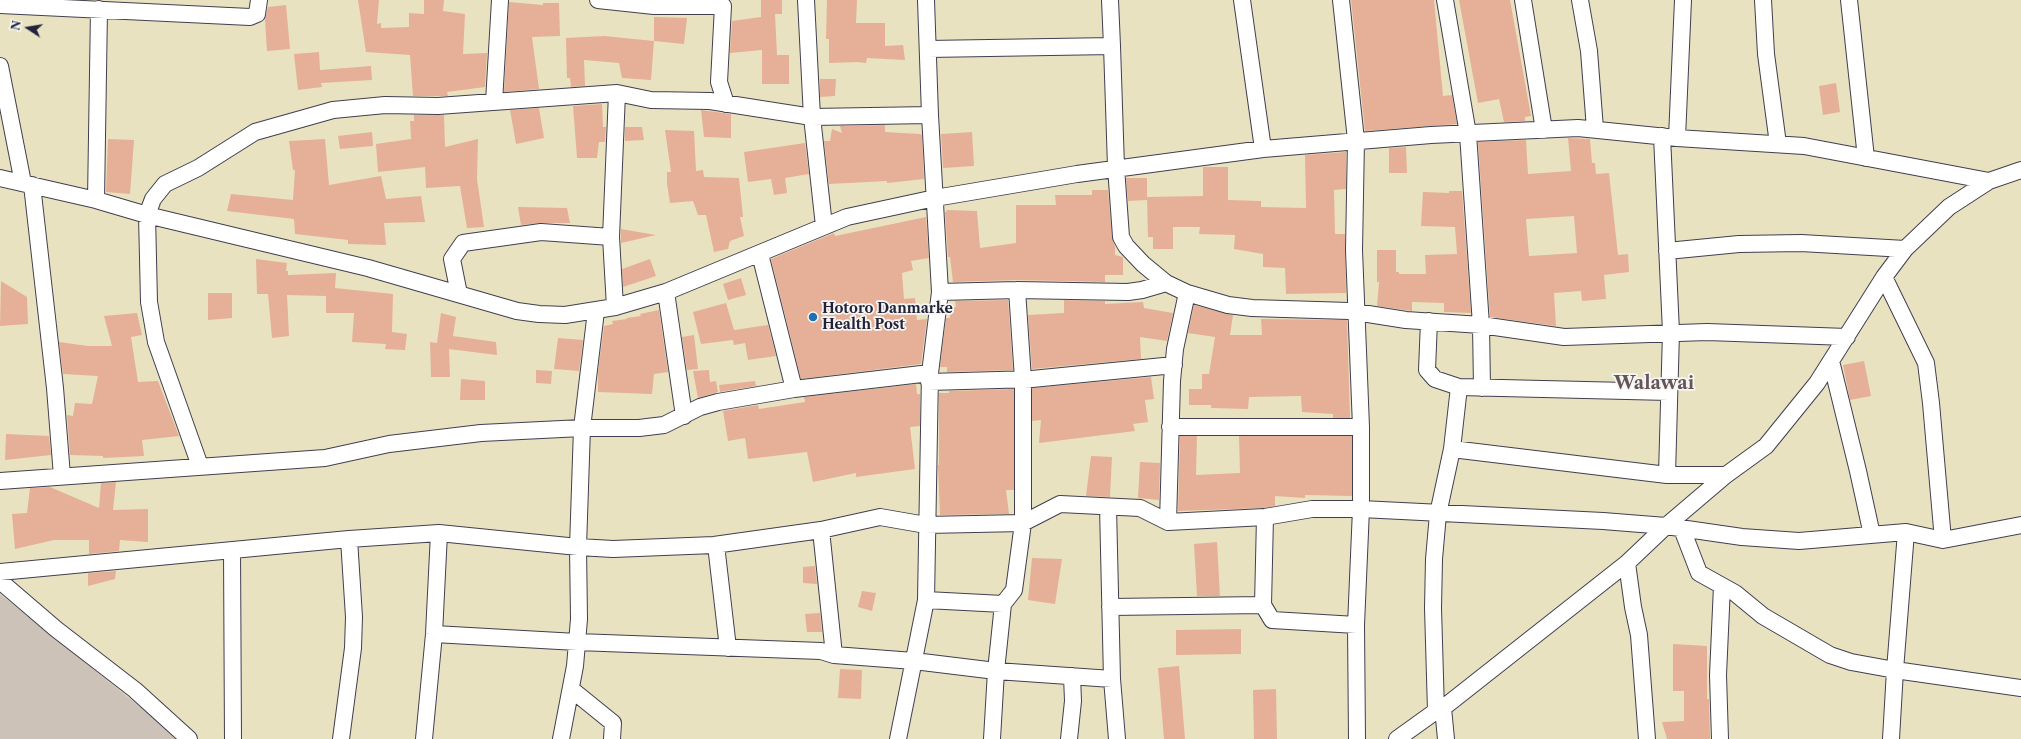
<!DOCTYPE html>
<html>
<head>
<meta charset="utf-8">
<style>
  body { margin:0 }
  #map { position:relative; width:2021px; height:739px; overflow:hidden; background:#e9e2c0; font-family:"Libre Caslon Text",serif }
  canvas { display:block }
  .north { position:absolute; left:8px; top:8px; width:40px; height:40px; -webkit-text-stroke:3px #f6f6f2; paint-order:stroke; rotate:282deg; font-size:11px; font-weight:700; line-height:16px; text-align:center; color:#22223b }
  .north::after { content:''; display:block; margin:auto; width:14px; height:18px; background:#22223b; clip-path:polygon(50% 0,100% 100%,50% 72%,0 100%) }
</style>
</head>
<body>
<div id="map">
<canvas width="2021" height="739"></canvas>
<div class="north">N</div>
</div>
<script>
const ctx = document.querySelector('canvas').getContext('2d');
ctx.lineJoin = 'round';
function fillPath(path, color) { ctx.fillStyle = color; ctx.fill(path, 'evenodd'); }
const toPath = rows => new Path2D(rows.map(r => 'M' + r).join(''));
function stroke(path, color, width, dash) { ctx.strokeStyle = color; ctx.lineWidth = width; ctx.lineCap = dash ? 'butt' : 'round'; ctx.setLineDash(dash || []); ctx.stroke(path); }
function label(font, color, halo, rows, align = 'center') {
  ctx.font = font + ' "Libre Caslon Text",serif'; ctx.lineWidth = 3.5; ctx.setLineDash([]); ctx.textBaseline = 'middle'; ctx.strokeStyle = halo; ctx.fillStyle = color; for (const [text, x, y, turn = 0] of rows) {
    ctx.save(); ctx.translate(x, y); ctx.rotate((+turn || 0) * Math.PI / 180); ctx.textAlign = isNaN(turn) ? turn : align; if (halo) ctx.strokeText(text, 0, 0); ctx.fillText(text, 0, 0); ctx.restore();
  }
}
const industrial = toPath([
  [0,594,180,739,0,739]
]);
const building = toPath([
  [358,0,379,0,377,24,381,23,381,28,409,27,409,13,424,14,424,0,444,0,443,11,465,14,463,54,487,53,485,87,447,92,448,96,413,96,410,55,366,52],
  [761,0,782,0,782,14,775,14,777,55,789,55,789,84,762,84,762,50,730,53,732,21,761,17],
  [827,0,857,0,856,23,885,23,885,46,903,45,905,60,867,58,866,63,857,62,829,63,829,39,826,39],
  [1351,0,1434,0,1443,96,1452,95,1457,124,1365,131],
  [1459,0,1510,0,1531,116,1525,117,1525,121,1504,122,1499,99,1478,103],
  [509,2,543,5,543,3,559,3,560,36,532,37,539,89,504,92],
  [286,5,290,49,267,51,265,19,268,7],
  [654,17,687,18,684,44,654,41],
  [604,36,654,41,651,80,622,78,619,63,584,60,585,86,571,87,570,78,567,78,566,38],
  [319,52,320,70,371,66,372,80,321,83,322,87,298,90,294,54],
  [820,79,836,79,835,96,820,97],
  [1836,83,1840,112,1823,115,1819,86],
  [602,104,603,127,606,127,605,142,599,142,597,158,577,158,573,106],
  [539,108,544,138,516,144,510,110],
  [701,110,731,114,731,138,704,137],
  [414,115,444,115,445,147,478,139,477,179,484,227,467,228,460,186,426,188,425,167,378,172,376,144,411,139,410,121,414,121],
  [885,125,885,132,920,134,922,135,924,179,887,183,887,181,829,184,824,141,830,141,832,129,842,133,840,126],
  [625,127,642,127,644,140,625,141],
  [665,130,694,131,696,171,703,170,704,177,739,178,743,217,740,217,744,236,730,241,728,249,714,252,706,215,698,215,693,201,670,203,667,184,667,172,671,172],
  [372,132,373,146,340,149,338,136],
  [972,132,974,166,943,168,941,134],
  [1568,138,1590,139,1592,163,1595,163,1596,174,1609,173,1618,255,1628,254,1629,272,1604,275,1606,299,1582,301,1581,291,1554,293,1556,326,1490,317,1478,142,1526,140,1528,174,1571,171],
  [1574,216,1577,253,1529,256,1526,219],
  [108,139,134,140,130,194,106,192],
  [325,139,329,185,381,176,386,199,421,196,425,222,384,223,386,245,348,244,348,240,295,234,294,219,227,211,231,194,293,200,295,170,293,170,289,141],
  [805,143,809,174,785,178,787,193,774,195,771,179,748,182,744,152],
  [1406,147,1407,173,1389,173,1389,148],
  [1346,152,1346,189,1334,190,1335,234,1345,234,1346,293,1286,294,1285,268,1263,267,1263,254,1234,249,1235,235,1199,234,1200,227,1173,227,1173,249,1153,249,1153,237,1148,237,1147,197,1203,196,1203,167,1228,167,1228,200,1261,201,1261,207,1306,208,1305,155],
  [1126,178,1147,178,1147,200,1128,201],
  [1092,190,1108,190,1112,238,1115,246,1115,255,1123,257,1123,275,1105,275,1105,282,1017,280,953,282,950,257,948,257,945,213,947,210,977,211,980,248,1016,243,1016,205,1056,205,1055,195,1092,195],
  [1449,191,1462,191,1471,313,1444,312,1444,303,1412,302,1412,311,1377,306,1379,282,1377,282,1377,250,1396,250,1396,272,1399,272,1399,274,1426,274,1425,255,1457,254,1455,227,1421,226,1423,192,1449,193],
  [518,207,567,208,570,223,540,223,521,225],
  [926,217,929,258,911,261,913,270,902,273,904,299,915,298,917,320,927,319,921,364,801,379,771,259,834,233,835,236],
  [621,229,656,235,621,243],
  [256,259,287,263,286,271,288,271,288,275,336,273,335,288,393,294,392,332,407,334,405,350,385,349,386,344,352,342,354,313,326,313,326,296,287,295,289,336,272,338,268,294,257,294],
  [650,259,656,276,623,287,622,269],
  [741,278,746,295,728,300,723,284],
  [1,281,27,297,28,324,0,326],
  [208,293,232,293,232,318,208,320],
  [1008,300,1013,370,947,372,947,367,940,367,946,318,950,318,949,307,956,307,955,301],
  [1064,300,1105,301,1105,304,1143,302,1144,308,1173,313,1167,341,1140,337,1141,359,1032,369,1028,315,1064,313],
  [726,303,734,330,768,325,776,356,748,360,745,343,734,345,733,340,701,344,693,312],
  [1194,305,1233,315,1230,335,1262,335,1261,319,1347,320,1350,418,1333,418,1333,414,1302,412,1301,396,1249,397,1248,409,1211,408,1211,405,1189,405,1189,389,1202,389,1202,374,1209,374,1215,337,1188,333],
  [659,310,668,372,654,374,652,394,598,392,598,372,604,326,613,324,612,321,627,319,626,318,641,316,640,314],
  [137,313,142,335,131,337,138,382,158,381,179,436,142,440,144,456,103,458,103,456,70,455,67,415,73,416,75,403,92,404,98,376,63,374,59,342,88,346,112,346,104,316],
  [441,313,456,317,453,336,496,342,497,355,449,349,450,377,431,377,430,342,437,343],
  [694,335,698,369,687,370,682,337],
  [558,338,583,340,579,371,554,369],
  [1864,361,1871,396,1850,400,1843,365],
  [536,370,552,371,551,384,536,383],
  [709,370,710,382,716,381,718,392,698,398,693,371],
  [1151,377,1154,399,1145,400,1148,422,1133,424,1135,431,1039,443,1041,420,1032,421,1032,388],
  [461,379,485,381,485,400,460,400],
  [755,381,756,386,720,392,719,385],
  [916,384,917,394,920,394,920,426,910,427,915,469,856,477,856,473,813,482,807,452,748,459,745,438,728,441,723,411,758,405,759,409,805,402,804,397],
  [1014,389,1014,490,1006,490,1009,514,940,515,938,465,939,465,939,393,949,393,949,391],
  [6,434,49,436,51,455,5,460],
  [1180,436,1197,436,1196,475,1240,473,1239,436,1352,436,1352,496,1305,495,1305,498,1275,496,1275,506,1264,508,1178,511],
  [1091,456,1112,457,1110,497,1086,496],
  [1140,462,1160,463,1159,500,1138,498],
  [116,482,113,510,148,509,148,542,120,540,119,551,89,554,89,540,54,540,15,549,12,514,27,513,30,488,50,487,99,508,101,483],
  [1217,542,1220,596,1197,596,1194,544],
  [1032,558,1062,559,1055,604,1028,600],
  [815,566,817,584,803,583,803,567],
  [116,571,115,579,88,586,88,573],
  [862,591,876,593,872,611,858,607],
  [820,613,822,632,807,632,805,614],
  [1241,629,1241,654,1176,655,1176,630],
  [1673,644,1707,646,1707,699,1709,699,1710,739,1667,739,1662,722,1684,721,1684,691,1673,691],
  [1179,666,1185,739,1164,739,1158,668],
  [840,669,862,670,861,699,838,698],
  [1276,689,1277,739,1254,739,1253,690]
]);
const minor = toPath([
  [598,0,654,6,723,6,719,82,726,104],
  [806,0,812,117,824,226],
  [1242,0,1263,149],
  [1341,0,1356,140,1354,250,1361,427,1361,509,1356,625,1357,739],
  [1445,0,1468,134,1481,325,1482,388],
  [1523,0,1544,130],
  [1580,0,1589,51,1595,129],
  [1763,0,1766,54,1778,144],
  [1849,0,1866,158],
  [0,5,250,17,257,14,259,0],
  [1112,46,1116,167,1121,237,1126,246,1143,264,1166,283,1187,293,1228,305,1252,308,1349,311,1406,320,1481,325,1564,337,1707,332,1847,337],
  [928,49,1112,46,1110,0],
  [0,66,23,183],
  [494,102,500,0],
  [1662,136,1671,332,1667,475],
  [1677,138,1683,0],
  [0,178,96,200,147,215,368,268,517,311,539,314,565,315,615,307,666,292,847,217,935,198,1077,174,1263,149,1431,135,1578,128,1677,138,1804,146,1989,181],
  [32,185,55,388,62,476],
  [96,200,99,9],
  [1667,251,1739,244,1801,243,1905,249],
  [760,254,794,389],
  [1884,277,1926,363,1931,403,1943,540],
  [666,292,684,416],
  [940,292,1017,290,1128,292,1142,290,1166,283],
  [459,294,452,259,463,243,541,232,611,237],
  [615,307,611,237,617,93],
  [1429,321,1427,370,1435,379,1459,387,1669,392],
  [1831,361,1858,471,1872,535],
  [929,382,1032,379,1174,365],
  [1170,427,1361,427],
  [1452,449,1667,475,1726,475],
  [200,466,156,342,149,302,147,215,153,199,165,184,198,168,255,132,333,110,385,105,438,106,617,93,651,100,710,101,812,117,930,115],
  [0,481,325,458,389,444,481,433,582,428,639,428,664,425,700,407,718,402,794,389,930,373],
  [1108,507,1112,679,1117,739],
  [1168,522,1172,381,1175,349,1187,293],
  [1682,529,1699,573,1735,593,1763,616,1830,655,1851,662,1895,670,2021,688],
  [821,530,834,655],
  [716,545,728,648],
  [232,550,233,739],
  [1627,563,1633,607,1639,635,1647,739],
  [0,572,349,539,439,533,578,547,613,549,714,545,821,530,880,517,926,525,1023,523,1060,504,1140,508,1168,522,1265,517,1312,509,1361,509,1603,521,1666,526,1742,537,1799,541,1906,532,1943,540,2021,525],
  [0,581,56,629,135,690,189,739],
  [926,600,1003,604],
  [1263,605,1272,620,1356,625],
  [1110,607,1263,605,1265,517],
  [434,634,577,642,821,651,834,655,914,661,996,671,1112,679],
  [571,689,613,723,612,739],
  [1443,708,1446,739],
  [1436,711,1433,608,1434,559,1438,514,1452,449,1459,387],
  [341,739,353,648,354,617,349,539],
  [424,739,434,634,439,533],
  [561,739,575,666,579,619,578,547,582,428,596,311],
  [898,739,926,600,930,373,940,292,930,115,926,0],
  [992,739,996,671,1003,604,1014,590,1023,523,1023,379,1017,290],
  [1069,739,1073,701,1072,676],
  [1397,739,1436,711,1443,708,1627,563,1666,526,1726,475,1766,446,1817,383,1884,277,1905,249,1949,207,1989,181,2021,170],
  [1720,739,1718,675,1722,586],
  [1891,739,1895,670,1906,532]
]);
const markers = [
  [813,317,5,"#1f6fb2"]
];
const poiNames = [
  ["Hotoro Danmarke",822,309],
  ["Health Post",822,325]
];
const districtNames = [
  ["Walawai",1654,384]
];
fillPath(industrial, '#ccc2b8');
fillPath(building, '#e5b097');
stroke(minor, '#403f4f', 18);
stroke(minor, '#fff', 16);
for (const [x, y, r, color] of markers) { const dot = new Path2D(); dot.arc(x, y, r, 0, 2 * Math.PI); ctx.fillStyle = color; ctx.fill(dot); stroke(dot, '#f6f6f2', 1.5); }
label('bold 14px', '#22223b', '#f6f6f2', poiNames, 'left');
label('bold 18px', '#66545b', '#f6f6f2', districtNames);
</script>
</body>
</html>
